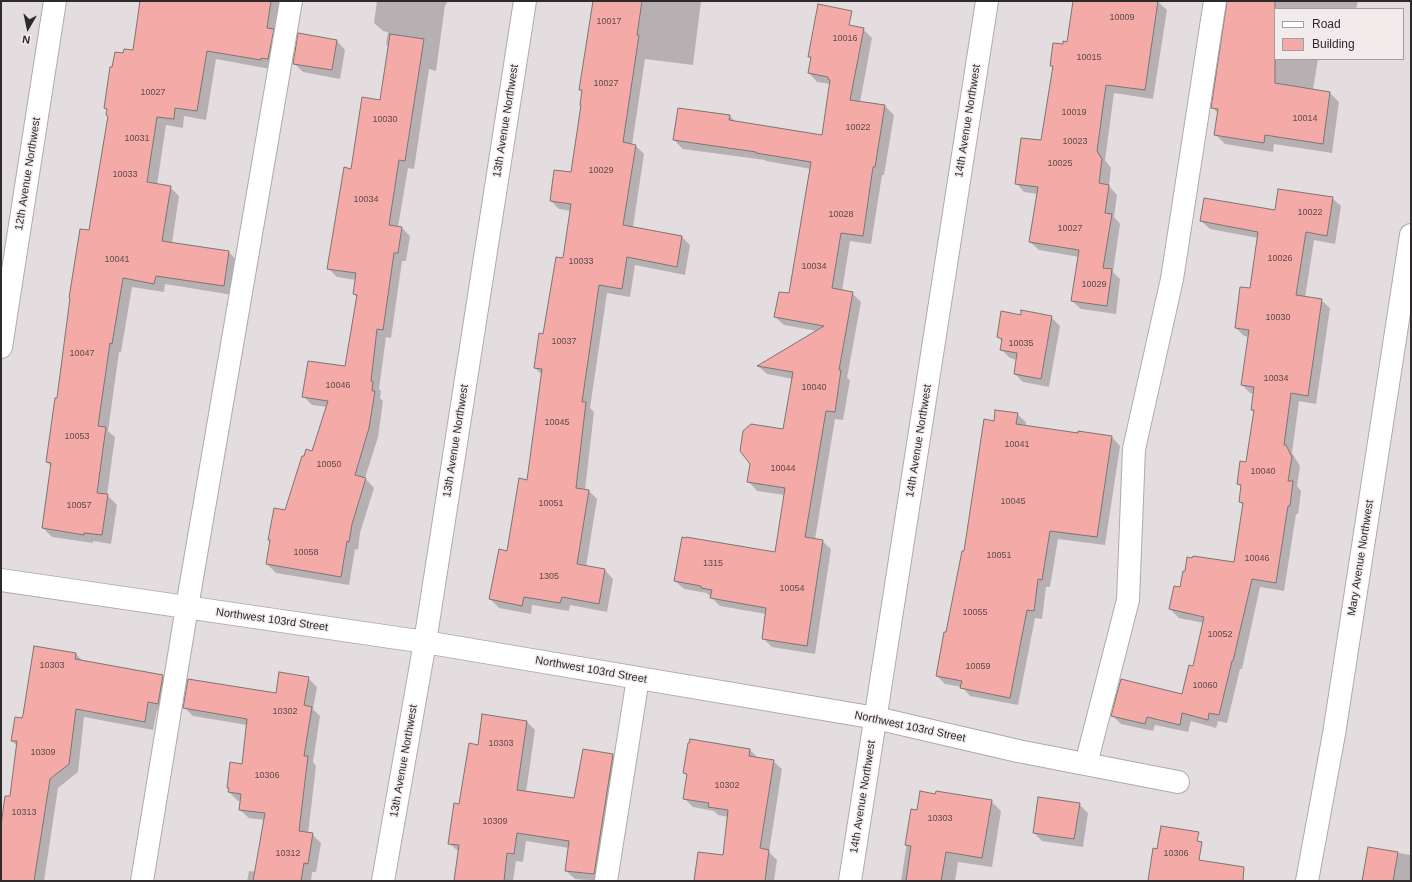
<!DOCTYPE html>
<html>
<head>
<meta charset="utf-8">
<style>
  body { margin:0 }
  #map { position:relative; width:1412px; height:882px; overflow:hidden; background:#e4dddf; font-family:Arial,sans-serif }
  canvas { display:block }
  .frame { position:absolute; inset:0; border:2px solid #2d2a2b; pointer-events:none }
  .legend { position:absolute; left:1274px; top:8px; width:130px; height:52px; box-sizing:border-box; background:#f1ebec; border:1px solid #a39e9f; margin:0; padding:5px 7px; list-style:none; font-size:12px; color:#2d2a2b }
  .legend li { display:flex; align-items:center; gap:8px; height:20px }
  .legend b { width:20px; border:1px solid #a39e9f }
  .north { position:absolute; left:8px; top:8px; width:40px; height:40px; -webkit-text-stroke:3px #f1ebec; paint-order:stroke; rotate:189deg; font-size:11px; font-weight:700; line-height:16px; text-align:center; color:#2d2a2b }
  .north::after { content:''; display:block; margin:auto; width:14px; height:18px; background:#2d2a2b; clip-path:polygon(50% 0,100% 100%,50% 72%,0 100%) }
</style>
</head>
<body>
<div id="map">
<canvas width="1412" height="882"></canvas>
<div class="frame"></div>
<ul class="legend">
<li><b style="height:5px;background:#fff"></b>Road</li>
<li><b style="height:11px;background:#f4aba8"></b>Building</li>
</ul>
<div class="north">N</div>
</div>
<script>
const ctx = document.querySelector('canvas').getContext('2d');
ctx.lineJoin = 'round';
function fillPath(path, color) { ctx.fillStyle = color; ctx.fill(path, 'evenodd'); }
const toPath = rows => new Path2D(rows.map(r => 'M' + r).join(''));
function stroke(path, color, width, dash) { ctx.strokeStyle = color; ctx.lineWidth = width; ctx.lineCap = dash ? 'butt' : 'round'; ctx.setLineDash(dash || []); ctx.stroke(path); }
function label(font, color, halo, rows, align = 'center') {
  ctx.font = font + ' Arial,sans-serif'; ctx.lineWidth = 3; ctx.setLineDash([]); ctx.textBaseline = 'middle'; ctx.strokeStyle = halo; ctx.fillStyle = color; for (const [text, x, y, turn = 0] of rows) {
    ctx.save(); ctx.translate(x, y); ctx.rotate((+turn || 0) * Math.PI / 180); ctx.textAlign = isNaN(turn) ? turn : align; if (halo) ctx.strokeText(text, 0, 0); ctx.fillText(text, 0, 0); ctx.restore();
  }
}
const shadow = toPath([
  [141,1,282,1,270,69,216,59,206,120,184,116,183,128,166,125,157,185,170,187,179,196,172,243,229,252,238,262,233,295,165,284,164,292,132,287,121,352,119,352,108,431,115,437,107,495,117,505,111,544,93,541,93,543,52,537,43,528,52,467,47,462,58,399,90,231,109,116,108,111,105,108,113,68,124,54,134,51],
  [377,1,447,1,446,5,445,5,436,71,429,69,414,169,408,168,398,227,402,228,410,236,406,261,402,261,391,338,386,337,379,389,381,391,380,398,383,401,378,437,365,478,374,488,360,533,358,550,355,549,349,585,276,573,267,564,271,541,270,540,286,511,313,452,327,407,312,405,303,396,346,367,357,297,354,294,356,280,337,277,328,268,352,170,381,101,389,47,386,44,388,32,383,31,374,23],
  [594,1,701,1,693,65,645,59,632,145,636,146,644,154,633,227,682,237,690,245,685,275,635,265,630,297,607,293,590,408,594,412,585,490,589,491,597,499,586,567,605,570,613,579,607,612,570,605,569,611,532,605,531,614,499,608,490,599,508,552,528,481,542,375,535,368,564,259,571,211,559,209,551,201,571,174,583,92,580,89],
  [1074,1,1157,1,1167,10,1153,99,1114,93,1105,160,1111,168,1109,186,1117,195,1114,217,1120,224,1113,272,1120,279,1116,314,1081,309,1072,301,1079,257,1039,250,1030,242,1038,194,1024,192,1016,183,1042,141,1053,67,1051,65,1064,45,1067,43],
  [1228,1,1358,1,1356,9,1275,9,1275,59,1318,59,1313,90,1330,93,1339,102,1332,153,1274,144,1273,152,1225,144,1215,134,1219,114,1212,107],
  [863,29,872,38,860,102,885,106,894,115,884,175,882,175,871,244,850,241,842,291,852,293,861,302,847,378,850,380,843,420,835,419,815,539,822,541,831,549,815,654,772,647,763,638,766,614,720,606,707,593,684,589,675,581,776,553,785,495,757,491,749,482,784,430,793,379,767,374,758,366,817,331,784,325,775,317,790,294,811,169,766,161,765,160,683,149,674,140,730,116,736,122,822,136,831,84,817,82,809,73,812,59,809,56],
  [337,41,345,50,340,79,303,72,294,63],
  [1332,198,1341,206,1335,244,1314,240,1305,298,1321,300,1330,308,1316,404,1299,401,1292,453,1300,466,1297,486,1301,491,1298,514,1296,514,1284,591,1260,587,1242,669,1240,669,1227,723,1218,721,1216,728,1191,721,1188,732,1155,725,1153,731,1121,724,1112,715,1183,695,1194,668,1204,623,1179,618,1170,609,1181,589,1235,563,1244,506,1240,502,1242,488,1238,484,1247,463,1254,412,1252,410,1254,394,1250,393,1242,385,1249,337,1244,336,1236,328,1250,289,1258,238,1210,229,1201,221,1276,211],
  [1021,316,1051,317,1060,326,1049,387,1023,382,1015,374,1017,360,1010,358,1001,349,1003,342,998,337],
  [1017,414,1026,422,1025,426,1079,434,1112,437,1120,446,1105,545,1058,539,1050,587,1046,587,1042,619,1035,618,1018,705,970,696,962,687,945,684,937,676,995,422],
  [76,654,83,661,163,676,171,685,167,712,157,710,153,730,84,717,78,772,58,788,44,881,1,881,1,846,11,797,17,746,12,741,23,719],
  [308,678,317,687,313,709,320,716,313,762,316,766,308,834,312,834,321,843,316,872,312,872,311,881,247,881,249,871,256,872,265,820,249,818,240,810,241,801,238,801,229,792,229,789,228,788,243,765,247,725,193,716,184,707,276,694],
  [527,722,535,730,526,792,575,799,583,750,613,755,622,764,603,881,575,879,566,871,569,848,526,841,523,862,516,861,513,881,455,881,459,852,449,843,478,746],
  [691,740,750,750,758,758,773,761,782,769,769,852,777,860,774,881,695,881,723,856,729,817,718,815,714,811,693,807,684,798,688,777,684,773],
  [991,801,1001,811,992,867,958,862,955,881,901,881,912,810,918,811],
  [1079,804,1088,813,1083,847,1042,841,1034,833],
  [1368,848,1411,855,1411,881,1363,881]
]);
const building = toPath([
  [140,1,271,1,267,28,274,29,268,59,261,58,261,60,207,51,197,111,175,108,174,119,157,117,147,182,171,186,162,241,229,251,224,286,156,276,154,284,123,278,112,344,110,343,98,426,106,427,97,493,108,494,102,535,84,533,84,535,42,528,51,463,46,462,55,398,57,398,70,298,69,298,80,229,89,230,108,116,106,115,107,109,104,108,110,67,112,67,115,52,123,53,124,49,133,50,140,1],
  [593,1,642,1,637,35,639,35,623,142,636,145,623,225,682,236,677,267,627,257,622,289,599,285,582,402,586,402,576,488,589,490,577,564,605,569,599,604,562,597,560,603,524,597,522,606,489,599,499,549,507,551,519,478,527,480,542,369,534,368,539,333,543,334,556,257,563,258,571,204,550,201,554,170,571,172,581,105,580,105,582,90,579,90,593,1],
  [1073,1,1158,1,1145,90,1106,85,1097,151,1102,159,1099,183,1109,185,1105,213,1112,214,1103,268,1112,269,1107,306,1071,301,1079,250,1029,242,1038,187,1015,184,1021,138,1041,140,1053,66,1050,66,1053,43,1063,44,1063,41,1067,42,1073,1],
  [1227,1,1275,1,1275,83,1330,92,1323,144,1265,135,1264,143,1214,135,1218,109,1211,108,1227,1],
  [818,4,852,11,849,25,864,28,850,100,885,105,875,167,873,167,863,236,841,233,832,288,853,292,839,370,841,370,835,412,826,411,805,537,823,540,807,646,762,639,766,608,710,598,712,590,701,588,701,586,674,581,682,537,686,538,686,537,775,552,785,488,747,482,750,464,740,451,743,431,751,424,783,429,793,372,757,366,824,326,774,317,779,292,789,293,811,162,756,153,756,152,673,140,678,108,730,115,729,120,822,135,830,80,828,79,828,77,808,73,811,57,808,57,818,4],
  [298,33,337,40,332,70,293,64,298,33],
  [390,34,424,39,405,161,399,160,389,225,402,227,398,253,394,253,383,330,377,329,371,381,373,382,372,391,375,391,369,428,355,475,366,478,352,524,349,542,347,541,341,577,266,564,270,540,268,540,274,508,285,510,302,456,304,456,306,449,312,451,328,401,302,397,308,361,345,366,357,295,353,294,356,273,327,269,344,167,351,169,362,97,380,100,390,34],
  [1278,189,1333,197,1327,236,1306,232,1296,295,1322,299,1308,396,1291,393,1284,445,1286,445,1292,457,1288,481,1293,481,1290,506,1288,506,1276,583,1252,579,1233,661,1232,661,1219,715,1209,713,1208,720,1182,713,1180,725,1147,717,1145,724,1111,716,1121,679,1182,694,1189,665,1193,666,1204,617,1169,609,1174,586,1180,587,1183,571,1185,571,1187,557,1192,558,1193,556,1234,562,1243,503,1239,502,1241,485,1237,484,1240,461,1246,462,1254,410,1251,410,1254,387,1241,385,1249,330,1235,328,1240,287,1250,288,1258,232,1200,221,1204,198,1275,210,1278,189],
  [1021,310,1052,316,1041,379,1014,374,1017,353,1000,350,1002,339,997,337,1001,311,1021,315,1021,310],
  [995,410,1018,413,1016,424,1078,433,1078,431,1112,436,1097,537,1050,531,1042,580,1038,579,1034,611,1027,610,1010,698,960,688,962,681,936,676,944,632,946,632,962,551,964,551,984,419,994,421,995,410],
  [34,646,76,653,75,659,163,675,158,704,148,702,145,722,76,709,69,764,50,779,34,881,1,881,1,825,5,796,10,796,17,741,11,741,15,717,22,718,23,715,34,646],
  [279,672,309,677,304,705,312,707,304,756,308,756,299,831,313,833,308,864,304,863,301,881,253,881,265,813,239,810,241,794,228,792,229,788,227,788,230,762,242,764,247,719,183,708,188,679,276,693,279,672],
  [482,714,527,721,517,790,574,798,583,749,613,754,594,874,565,871,569,841,517,833,514,854,507,853,504,881,454,881,459,845,448,844,454,803,459,804,469,743,478,745,482,714],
  [690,739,750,749,749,756,774,760,760,848,769,850,765,881,694,881,698,852,723,855,728,810,708,807,709,803,683,799,687,774,683,773,688,743,689,743,690,739],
  [920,791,935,794,936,791,992,800,982,858,946,852,941,881,906,881,911,846,905,845,911,809,917,810,920,791],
  [1038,797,1080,803,1074,839,1033,833,1038,797],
  [1161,826,1199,832,1197,841,1202,842,1199,860,1244,867,1243,881,1148,881,1153,848,1157,849,1161,826],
  [1368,847,1398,852,1393,881,1362,881,1368,847]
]);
const minor = toPath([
  [1,347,55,1],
  [1,580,425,642,876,718,1018,751,1178,782],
  [1086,764,1128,600,1134,449,1172,279,1215,1],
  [142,881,187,607,291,1],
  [383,881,425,642,525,1],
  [606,881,638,678],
  [850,881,987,1],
  [1307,881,1334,734,1411,235]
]);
const numberNames = [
  ["10009",1122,18],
  ["10017",609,22],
  ["10016",845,39],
  ["10015",1089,58],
  ["10027",606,84],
  ["10027",153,93],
  ["10019",1074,113],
  ["10014",1305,119],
  ["10030",385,120],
  ["10022",858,128],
  ["10031",137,139],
  ["10023",1075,142],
  ["10025",1060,164],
  ["10029",601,171],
  ["10033",125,175],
  ["10034",366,200],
  ["10022",1310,213],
  ["10028",841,215],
  ["10027",1070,229],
  ["10026",1280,259],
  ["10041",117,260],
  ["10033",581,262],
  ["10034",814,267],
  ["10029",1094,285],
  ["10030",1278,318],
  ["10037",564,342],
  ["10035",1021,344],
  ["10047",82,354],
  ["10034",1276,379],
  ["10046",338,386],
  ["10040",814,388],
  ["10045",557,423],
  ["10053",77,437],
  ["10041",1017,445],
  ["10050",329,465],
  ["10044",783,469],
  ["10040",1263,472],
  ["10045",1013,502],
  ["10051",551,504],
  ["10057",79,506],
  ["10058",306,553],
  ["10051",999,556],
  ["10046",1257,559],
  ["1315",713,564],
  ["1305",549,577],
  ["10054",792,589],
  ["10055",975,613],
  ["10052",1220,635],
  ["10303",52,666],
  ["10059",978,667],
  ["10060",1205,686],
  ["10302",285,712],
  ["10303",501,744],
  ["10309",43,753],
  ["10306",267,776],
  ["10302",727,786],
  ["10313",24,813],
  ["10303",940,819],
  ["10309",495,822],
  ["10312",288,854],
  ["10306",1176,854]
];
const streetNames = [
  ["13th Avenue Northwest",506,121,-81],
  ["14th Avenue Northwest",968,121,-81],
  ["12th Avenue Northwest",28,174,-81],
  ["13th Avenue Northwest",456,441,-81],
  ["14th Avenue Northwest",919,441,-81],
  ["Mary Avenue Northwest",1361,558,-81],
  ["Northwest 103rd Street",272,620,8],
  ["Northwest 103rd Street",591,670,10],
  ["Northwest 103rd Street",910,727,12],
  ["13th Avenue Northwest",404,761,-80],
  ["14th Avenue Northwest",863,797,-81]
];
fillPath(shadow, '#0003');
fillPath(building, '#f4aba8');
stroke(building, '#7a7474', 1);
stroke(minor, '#afa9ab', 24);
stroke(minor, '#fff', 22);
label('9px', '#5f4a4a', null, numberNames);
label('11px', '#2d2a2b', '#f1ebec', streetNames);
</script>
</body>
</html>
